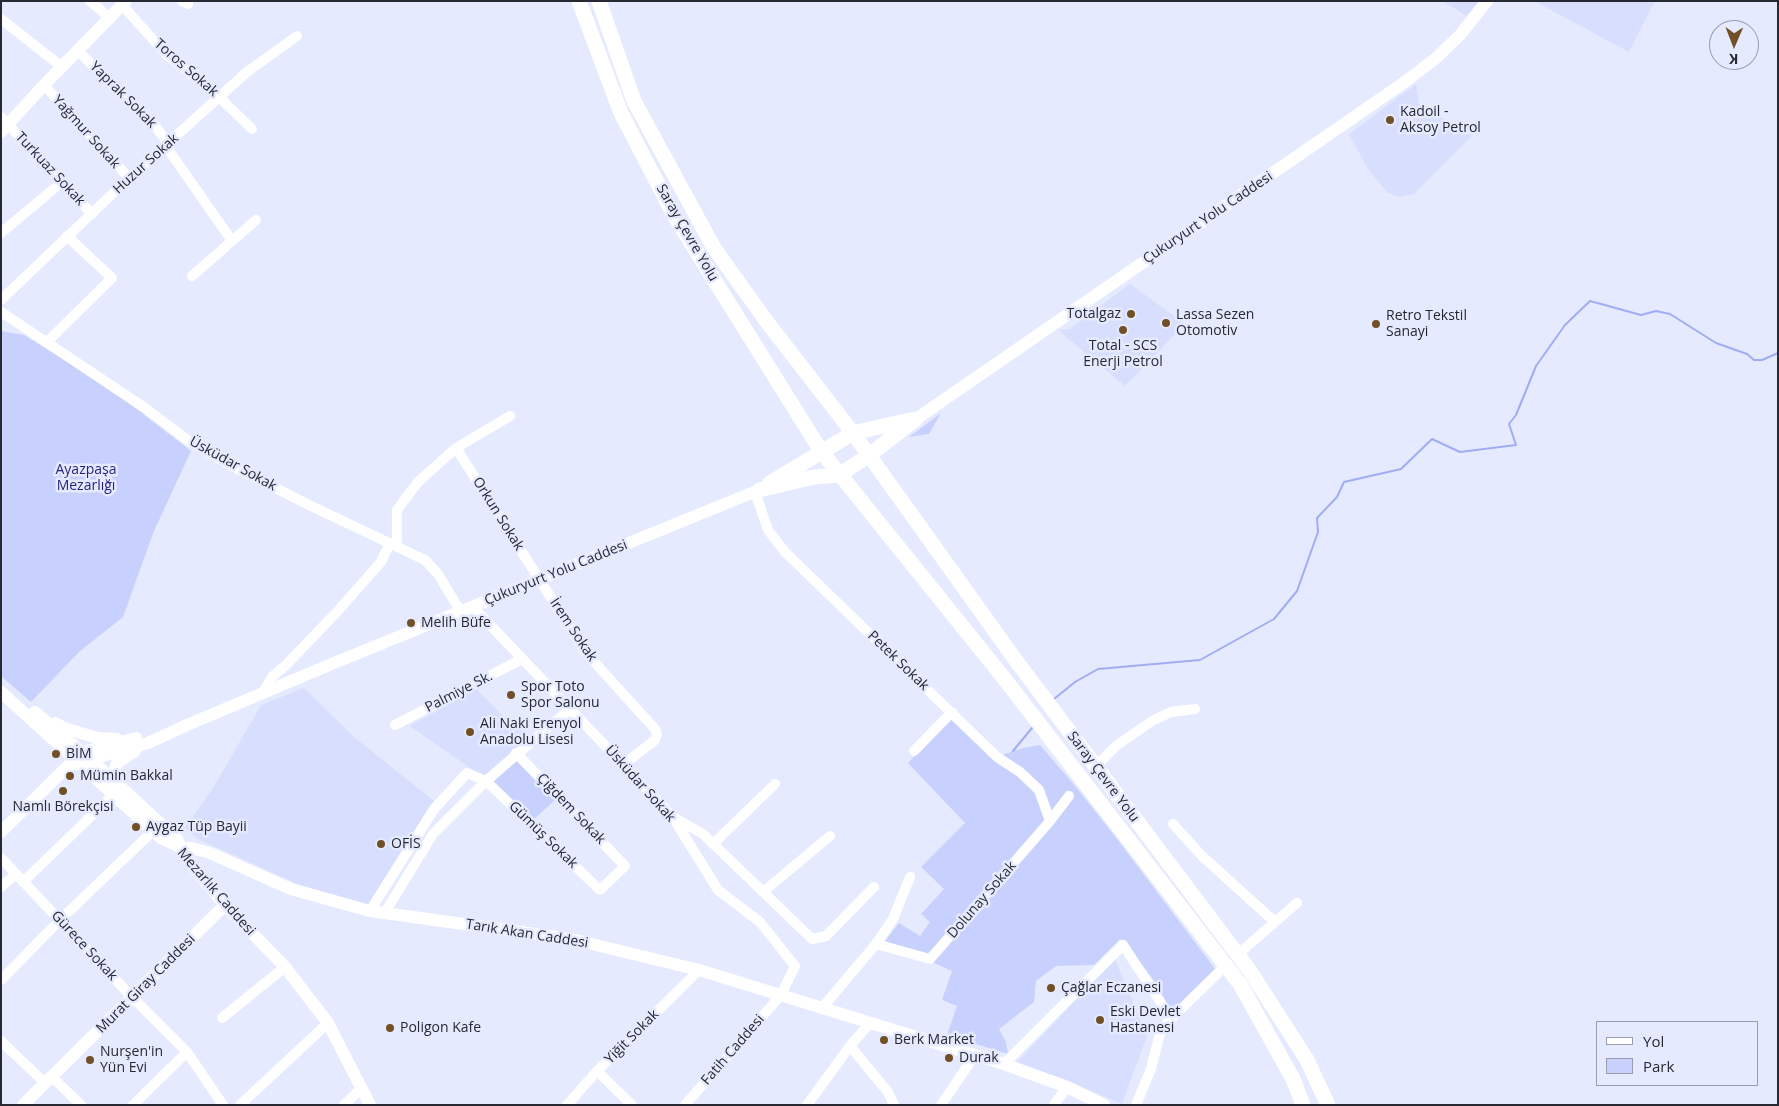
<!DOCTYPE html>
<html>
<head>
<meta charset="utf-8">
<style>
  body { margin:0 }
  #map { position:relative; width:1779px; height:1106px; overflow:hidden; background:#e6eaff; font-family:"Open Sans",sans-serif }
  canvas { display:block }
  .frame { position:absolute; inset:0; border:2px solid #272932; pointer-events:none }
  .legend { position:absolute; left:1596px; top:1021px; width:162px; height:65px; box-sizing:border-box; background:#e6eaff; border:1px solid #9a9dad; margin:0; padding:6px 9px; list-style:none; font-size:15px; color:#272932 }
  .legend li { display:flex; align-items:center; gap:10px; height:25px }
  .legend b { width:25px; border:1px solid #9a9dad }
  .north { position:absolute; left:1709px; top:20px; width:50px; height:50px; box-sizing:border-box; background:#e6eaff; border:1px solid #9a9dad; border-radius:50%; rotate:181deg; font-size:14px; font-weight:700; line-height:20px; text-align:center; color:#272932 }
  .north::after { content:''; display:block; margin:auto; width:18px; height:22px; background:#715027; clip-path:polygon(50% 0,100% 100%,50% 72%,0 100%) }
</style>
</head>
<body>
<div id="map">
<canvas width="1779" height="1106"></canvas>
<div class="frame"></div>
<ul class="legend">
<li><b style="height:6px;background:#fff"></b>Yol</li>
<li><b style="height:14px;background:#c8d1fe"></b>Park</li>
</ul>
<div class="north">K</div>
</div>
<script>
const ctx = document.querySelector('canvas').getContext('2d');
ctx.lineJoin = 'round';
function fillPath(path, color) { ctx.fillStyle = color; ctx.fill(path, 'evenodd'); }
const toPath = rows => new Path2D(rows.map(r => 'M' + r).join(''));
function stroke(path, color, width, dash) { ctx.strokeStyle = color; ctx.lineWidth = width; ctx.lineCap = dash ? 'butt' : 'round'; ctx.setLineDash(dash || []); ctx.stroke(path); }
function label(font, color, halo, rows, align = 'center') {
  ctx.font = font + ' "Open Sans",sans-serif'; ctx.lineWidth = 5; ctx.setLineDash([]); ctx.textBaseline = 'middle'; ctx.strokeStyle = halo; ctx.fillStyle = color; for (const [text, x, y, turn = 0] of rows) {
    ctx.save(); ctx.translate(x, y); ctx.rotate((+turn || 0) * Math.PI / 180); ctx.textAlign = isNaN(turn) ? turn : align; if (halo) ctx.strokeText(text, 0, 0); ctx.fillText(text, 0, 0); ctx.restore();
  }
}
const built = toPath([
  [1443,1,1479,1,1466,16],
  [1534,1,1655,1,1629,52],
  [1416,84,1419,104,1472,136,1414,194,1399,197,1387,192,1368,169,1349,134],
  [1130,284,1185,324,1125,386,1058,330,1070,329],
  [304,688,354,737,435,802,368,905,300,885,198,839,185,828,213,788,261,705],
  [476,689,514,727,516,725,527,737,483,777,410,726],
  [1115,959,1147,1036,1122,1104,1069,1081,1016,1063]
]);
const green = toPath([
  [1,331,24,335,108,387,191,451,154,531,123,617,79,652,31,702,1,676],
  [941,413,929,434,909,437],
  [948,720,954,720,1002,755,1023,748,1040,745,1076,787,1117,839,1216,970,1171,1013,1153,979,1123,941,1120,939,1094,965,1056,966,1036,981,1034,1002,999,1029,1006,1042,1008,1054,947,1035,957,1006,942,1000,952,971,885,941,899,923,920,936,930,922,921,914,944,889,921,867,965,823,908,763],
  [518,759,557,798,532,821,493,782]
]);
const stream = toPath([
  [1054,699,1075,682,1098,669,1200,660,1274,619,1297,591,1318,532,1317,518,1337,497,1344,482,1401,469,1432,439,1460,452,1516,445,1509,424,1516,415,1536,366,1565,325,1590,301,1641,315,1656,311,1670,314,1716,343,1747,354,1754,360,1762,360,1778,353],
  [1013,751,1032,728]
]);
const minor = toPath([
  [90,1,110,18],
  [182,1,188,4],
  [122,5,166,54,219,97,252,129],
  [1,19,62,67],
  [78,51,155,126,168,143,170,152,232,241],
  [44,85,129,178],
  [1,117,92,214],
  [1,233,63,181],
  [192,276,256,220],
  [1,300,129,178,247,72,297,36],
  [1,312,145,408,190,442,230,465,309,505,425,560,438,574,461,612],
  [47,342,112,278,67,236],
  [456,448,586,653,655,729,657,735,655,740,623,765],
  [755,492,768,530,785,552,997,757,1020,772,1039,790,1050,821],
  [397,547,397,510,418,482,456,448,510,416],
  [473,607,672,816,718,890,760,922,795,966,781,995,685,1105],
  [262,694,272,677,286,665,335,614,381,562,390,543],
  [395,725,522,659],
  [914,751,952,712],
  [1095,767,1116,746,1152,721,1171,712,1195,709],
  [673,817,703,834,812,939,826,936,874,887],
  [1173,824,1202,856,1275,922],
  [713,844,775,784],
  [1,858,133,998,187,1052,223,1105],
  [23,882,114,794],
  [1,887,16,874],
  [763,892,830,836],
  [370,911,434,809,467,773,486,781,600,890,625,866,516,753],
  [384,914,433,834,486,781,570,709],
  [876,944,930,959,1050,821,1069,796],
  [1237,955,1297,903],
  [1,980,60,920,153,831],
  [822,1008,876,944,893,919,910,877],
  [222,1018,285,967],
  [1,1041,45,1083],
  [850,1046,888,1092,894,1105],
  [1004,1064,1123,945,1171,1018],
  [597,1071,632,1105],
  [52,1077,81,1105],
  [133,1105,187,1052],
  [240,1105,328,1023],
  [344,1105,362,1088],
  [567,1105,597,1071,699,970],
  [807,1105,850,1046,871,1022],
  [941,1105,975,1055],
  [1054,1105,1067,1087],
  [1136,1105,1151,1069,1160,1033,1164,1026,1226,965]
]);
const major = toPath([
  [1,132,44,85,126,1],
  [916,419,1402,84,1435,59,1460,35,1487,1],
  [1,692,161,838,182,848,191,848,210,853,291,889,370,911,571,939,699,970,1004,1064,1067,1087,1104,1105],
  [35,712,90,759,176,838,193,867,225,905,285,967,328,1023,370,1105],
  [55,723,67,729,98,738,117,739],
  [76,754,136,738],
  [74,764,148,743,187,725,334,663,759,490],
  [116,783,114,772,117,763,135,751],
  [1,832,69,765],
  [23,1105,225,905]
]);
const highway = toPath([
  [579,1,621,113,675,217,821,451,1003,677,1240,984,1293,1079,1303,1105],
  [599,1,634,101,714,248,767,322,853,433,1017,662,1250,971,1307,1060,1328,1105],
  [770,483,853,433,910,420],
  [759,490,814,477,839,475,868,456,916,419]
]);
const markers = [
  [1390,120,5,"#715027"],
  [1131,314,5,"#715027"],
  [1166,323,5,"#715027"],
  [1376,324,5,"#715027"],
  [1123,330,5,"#715027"],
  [411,623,5,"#715027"],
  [511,695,5,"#715027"],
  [470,732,5,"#715027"],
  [56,754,5,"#715027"],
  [70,776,5,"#715027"],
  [63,791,5,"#715027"],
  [136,827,5,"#715027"],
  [381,844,5,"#715027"],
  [1051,988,5,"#715027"],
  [1100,1020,5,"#715027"],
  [390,1028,5,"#715027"],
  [884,1040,5,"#715027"],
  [949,1058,5,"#715027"],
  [90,1060,5,"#715027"]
];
const streetNames = [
  ["Toros Sokak",186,68,41],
  ["Yaprak Sokak",123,95,45],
  ["Yağmur Sokak",86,132,48],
  ["Huzur Sokak",146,164,-42],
  ["Turkuaz Sokak",50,169,47],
  ["Çukuryurt Yolu Caddesi",1208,218,-34],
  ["Saray Çevre Yolu",687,233,60],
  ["Üsküdar Sokak",233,464,29],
  ["Orkun Sokak",498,514,58],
  ["Çukuryurt Yolu Caddesi",556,573,-22],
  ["İrem Sokak",573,630,56],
  ["Petek Sokak",898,661,44],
  ["Palmiye Sk.",459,692,-27],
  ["Saray Çevre Yolu",1103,777,53],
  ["Üsküdar Sokak",640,784,48],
  ["Çiğdem Sokak",571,809,46],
  ["Gümüş Sokak",543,835,44],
  ["Mezarlık Caddesi",216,892,49],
  ["Dolunay Sokak",982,900,-49],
  ["Tarık Akan Caddesi",527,934,9],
  ["Gürece Sokak",84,946,47],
  ["Murat Giray Caddesi",146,984,-45],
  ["Yiğit Sokak",632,1037,-45],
  ["Fatih Caddesi",733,1050,-49]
];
const poiNames = [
  ["Kadoil -",1400,112],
  ["Aksoy Petrol",1400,128],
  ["Totalgaz",1121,314,"right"],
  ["Lassa Sezen",1176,315],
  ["Otomotiv",1176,331],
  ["Retro Tekstil",1386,316],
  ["Sanayi",1386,332],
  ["Total - SCS",1123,346,"center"],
  ["Enerji Petrol",1123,362,"center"],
  ["Melih Büfe",421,623],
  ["Spor Toto",521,687],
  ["Spor Salonu",521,703],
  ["Ali Naki Erenyol",480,724],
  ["Anadolu Lisesi",480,740],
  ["BİM",66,754],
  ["Mümin Bakkal",80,776],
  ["Namlı Börekçisi",63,807,"center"],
  ["Aygaz Tüp Bayii",146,827],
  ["OFİS",391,844],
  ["Çağlar Eczanesi",1061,988],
  ["Eski Devlet",1110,1012],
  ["Hastanesi",1110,1028],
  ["Poligon Kafe",400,1028],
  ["Berk Market",894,1040],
  ["Nurşen'in",100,1052],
  ["Yün Evi",100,1068],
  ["Durak",959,1058]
];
const parkNames = [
  ["Ayazpaşa",86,470],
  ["Mezarlığı",86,486]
];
fillPath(built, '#d8defe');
fillPath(green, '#c8d1fe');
stroke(stream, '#a0adf3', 2);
stroke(minor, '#fff', 10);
stroke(major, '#fff', 12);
stroke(highway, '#fff', 15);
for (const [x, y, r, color] of markers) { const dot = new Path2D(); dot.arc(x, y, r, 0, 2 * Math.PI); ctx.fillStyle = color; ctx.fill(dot); stroke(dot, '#e6eaff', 2); }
label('14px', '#272932', '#e6eaff', streetNames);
label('14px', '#272932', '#e6eaff', poiNames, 'left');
label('14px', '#261f82', '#e6eaff', parkNames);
</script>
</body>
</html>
